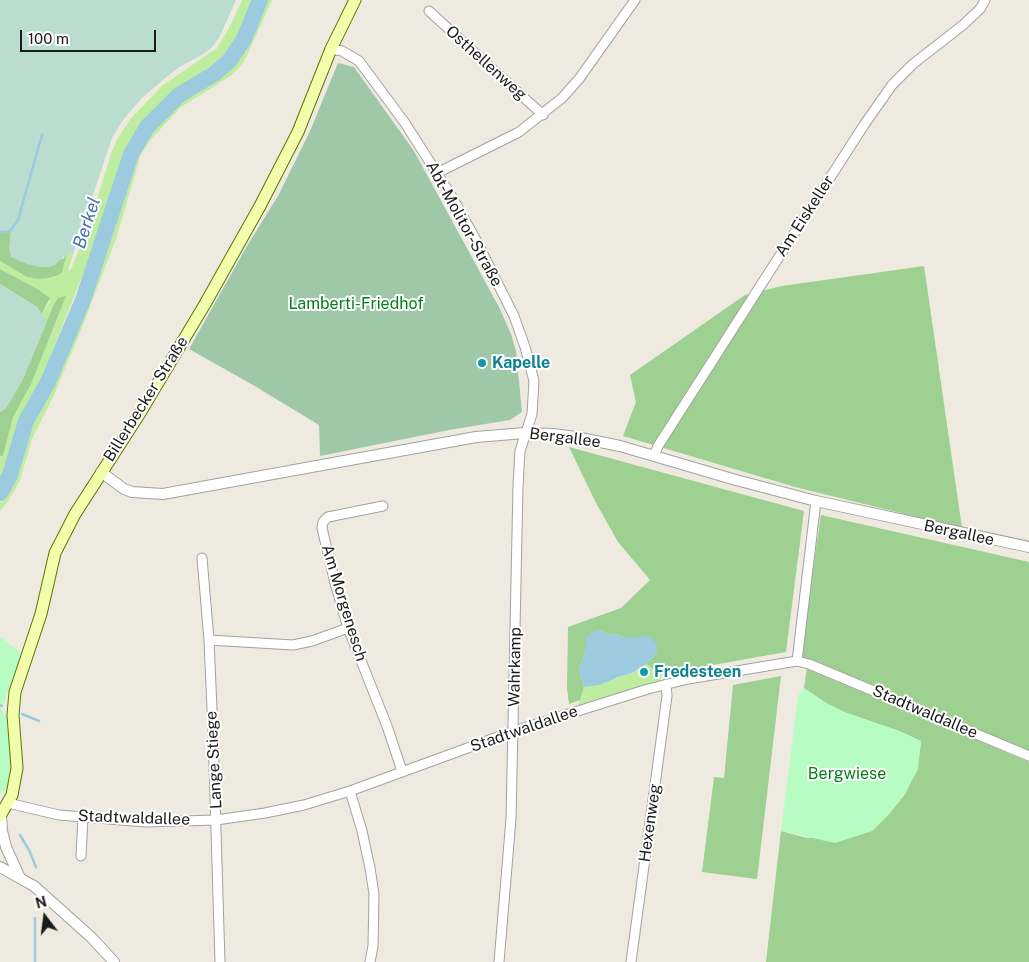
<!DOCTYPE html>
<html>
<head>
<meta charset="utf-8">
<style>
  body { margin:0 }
  #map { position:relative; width:1029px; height:962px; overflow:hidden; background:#eeeadf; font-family:"Public Sans",sans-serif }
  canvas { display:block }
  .north { position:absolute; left:20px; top:892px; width:50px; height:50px; -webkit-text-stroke:4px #fff; paint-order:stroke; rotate:345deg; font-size:14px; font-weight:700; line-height:20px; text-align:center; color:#1b1b1b }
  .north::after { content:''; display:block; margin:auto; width:18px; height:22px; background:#1b1b1b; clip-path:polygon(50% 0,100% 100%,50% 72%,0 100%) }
  .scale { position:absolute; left:20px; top:30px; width:136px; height:22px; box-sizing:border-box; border:2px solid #1b1b1b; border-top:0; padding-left:6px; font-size:15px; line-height:18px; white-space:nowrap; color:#1b1b1b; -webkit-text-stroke:4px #fff; paint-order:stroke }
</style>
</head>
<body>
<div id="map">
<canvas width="1029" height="962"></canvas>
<div class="north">N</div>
<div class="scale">100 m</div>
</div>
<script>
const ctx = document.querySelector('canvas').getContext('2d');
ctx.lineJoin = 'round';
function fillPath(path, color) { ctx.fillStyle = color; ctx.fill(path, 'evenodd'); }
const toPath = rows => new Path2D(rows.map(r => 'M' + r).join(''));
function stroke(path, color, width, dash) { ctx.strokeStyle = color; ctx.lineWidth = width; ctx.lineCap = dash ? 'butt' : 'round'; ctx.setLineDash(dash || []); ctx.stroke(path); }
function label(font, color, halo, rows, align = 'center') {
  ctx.font = font + ' "Public Sans",sans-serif'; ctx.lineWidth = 4; ctx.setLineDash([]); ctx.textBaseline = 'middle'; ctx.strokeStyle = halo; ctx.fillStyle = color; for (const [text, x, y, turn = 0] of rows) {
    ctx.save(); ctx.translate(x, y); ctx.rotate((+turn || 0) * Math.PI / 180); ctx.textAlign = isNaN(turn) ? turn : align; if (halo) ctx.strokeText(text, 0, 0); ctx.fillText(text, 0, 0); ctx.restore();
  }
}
const grass = toPath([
  [242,0,254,0,237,38,229,50,220,61,170,94,139,126,126,147,99,234,38,387,19,421,5,472,0,483,0,456,3,456,13,417,57,320,58,299,47,321,41,315,50,301,36,288,0,269,0,261,11,268,38,279,49,278,59,275,67,253,73,254,68,271,71,269,87,231,112,151,119,136,131,118,163,85,217,48,228,30],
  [267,0,272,0,244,62,232,75,181,107,153,137,141,154,116,239,79,335,53,397,32,439,20,480,9,500,0,511,0,503,16,477,27,436,50,393,95,281,112,237,138,153,149,135,177,104,229,71,240,59,249,44],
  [646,664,662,674,659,682,577,708,584,687,600,685,618,677,632,673]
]);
const forest = toPath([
  [11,231,10,242,63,259,67,253,62,272,59,275,49,278,38,279,27,277,0,261,0,233],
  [924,266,962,528,795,487,623,436,636,402,630,375,745,295,782,286],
  [0,269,36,288,50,298,41,315,37,307,0,284],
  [66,296,31,384,13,417,3,456,0,456,0,412,6,408,22,381,54,304,58,298],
  [569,447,804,511,786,652,662,674,646,664,657,653,648,637,626,638,615,634,609,635,600,630,586,639,586,649,579,670,584,687,580,700,569,704,567,688,568,627,621,608,650,580,618,542,595,501],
  [821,515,1029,562,1029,753,800,656],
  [807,667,1029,762,1029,962,766,962,781,831,807,838,872,831,889,814,905,794,920,750,921,741,899,731,844,712,826,703,804,688],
  [781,676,757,879,702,872,714,777,724,778,733,685]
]);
const wetland = toPath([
  [0,0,236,0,220,36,213,46,205,53,178,68,163,80,142,98,123,120,112,138,73,254,67,253,55,265,48,267,39,267,27,264,11,257,9,248,11,232,0,233],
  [0,284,37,307,47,321,22,381,6,408,0,412]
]);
const cemetery = toPath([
  [338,63,354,67,414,151,500,309,511,334,516,351,522,412,510,420,449,430,320,456,319,425,253,385,189,349,247,246,279,194,310,131]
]);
const park = toPath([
  [0,637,22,653,1,710,8,717,12,767,9,782,6,791,0,793],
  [804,688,826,703,844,712,899,731,921,741,918,769,905,794,889,814,872,831,835,843,781,831,798,696]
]);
const water = toPath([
  [600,630,609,635,615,634,626,638,648,636,656,643,657,653,646,664,632,673,618,677,600,685,584,687,579,670,586,649,586,639,592,632]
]);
const stream = toPath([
  [0,232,6,232,11,230,18,220,42,135],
  [0,705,2,706],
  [22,714,39,721],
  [20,835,29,850,36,867],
  [35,962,35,918]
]);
const river = toPath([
  [0,493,10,475,26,421,48,382,83,300,131,154,147,127,179,95,214,74,230,60,244,39,260,0]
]);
const minor = toPath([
  [429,11,543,115],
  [331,49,342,51,359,61,405,123,452,197,476,240,514,316,525,347,534,381,532,414,520,451,518,486,511,819,499,962],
  [437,173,519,132,562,98,579,79,635,0],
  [654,456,658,446,759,288,864,125,892,85,913,64,963,25,980,9,985,0],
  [383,506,328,517,323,522,322,528,335,583,348,628,387,726,402,771],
  [202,558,209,640,213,732,220,962],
  [209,640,293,645,312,641,348,628],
  [797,661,816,501],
  [350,791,362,831,370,868,374,894,373,946,370,962],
  [8,803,59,815,146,822,216,820,265,813,304,805,350,791,514,731,648,689,688,679,797,661,809,664,1029,756],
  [81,856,83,817],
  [631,962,667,696,666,684]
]);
const tertiary = toPath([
  [101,472,124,489,132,492,163,494,476,437,525,433,553,434,576,437,620,446,736,480,816,501,1029,547],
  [1,815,2,831,6,847,20,878],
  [0,867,34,886,92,938,114,962]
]);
const secondary = toPath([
  [0,816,12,795,17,768,13,715,15,692,41,614,55,553,75,514,140,413,205,304,260,206,298,132,331,49,355,0]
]);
const markers = [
  [482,363,5,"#0f9aa8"],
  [644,672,5,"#0f9aa8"]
];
const streetNames = [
  ["Osthellenweg",486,63,42],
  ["Am Eiskeller",805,216,-57],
  ["Abt-Molitor-Straße",464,224,61],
  ["Billerbecker Straße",146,399,-58],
  ["Bergallee",565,438,7],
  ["Bergallee",959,533,12],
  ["Am Morgenesch",344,603,73],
  ["Wahrkamp",515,667,-89],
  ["Stadtwaldallee",925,712,23],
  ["Stadtwaldallee",524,729,-19],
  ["Lange Stiege",214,760,-93],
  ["Stadtwaldallee",134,818,2],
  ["Hexenweg",650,823,-82]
];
const parkNames = [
  ["Lamberti-Friedhof",356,304],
  ["Bergwiese",847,774]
];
const cultureNames = [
  ["Kapelle",492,363],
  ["Fredesteen",654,672]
];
const waterNames = [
  ["Berkel",87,223,-72]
];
fillPath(grass, '#bfeda0');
fillPath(forest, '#9ed091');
fillPath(wetland, '#bbddd0');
fillPath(cemetery, '#9fc8a9');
fillPath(park, '#b7fdc3');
fillPath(water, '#9ccadf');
stroke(stream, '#9ccadf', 2.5);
stroke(river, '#9ccadf', 16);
stroke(minor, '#a2a2a2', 11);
stroke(tertiary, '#a2a2a2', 12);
stroke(secondary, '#5e7400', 13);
stroke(minor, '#fff', 9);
stroke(tertiary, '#fff', 10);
stroke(secondary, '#f3fead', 11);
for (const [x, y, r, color] of markers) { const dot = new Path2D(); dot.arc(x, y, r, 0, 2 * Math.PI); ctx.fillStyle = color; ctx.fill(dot); stroke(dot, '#fff', 2); }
label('16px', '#1b1b1b', '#fff', streetNames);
label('16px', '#037f18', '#fff', parkNames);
label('bold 16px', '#0d838f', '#fff', cultureNames, 'left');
label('italic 18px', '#4270b1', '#fff', waterNames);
</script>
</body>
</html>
